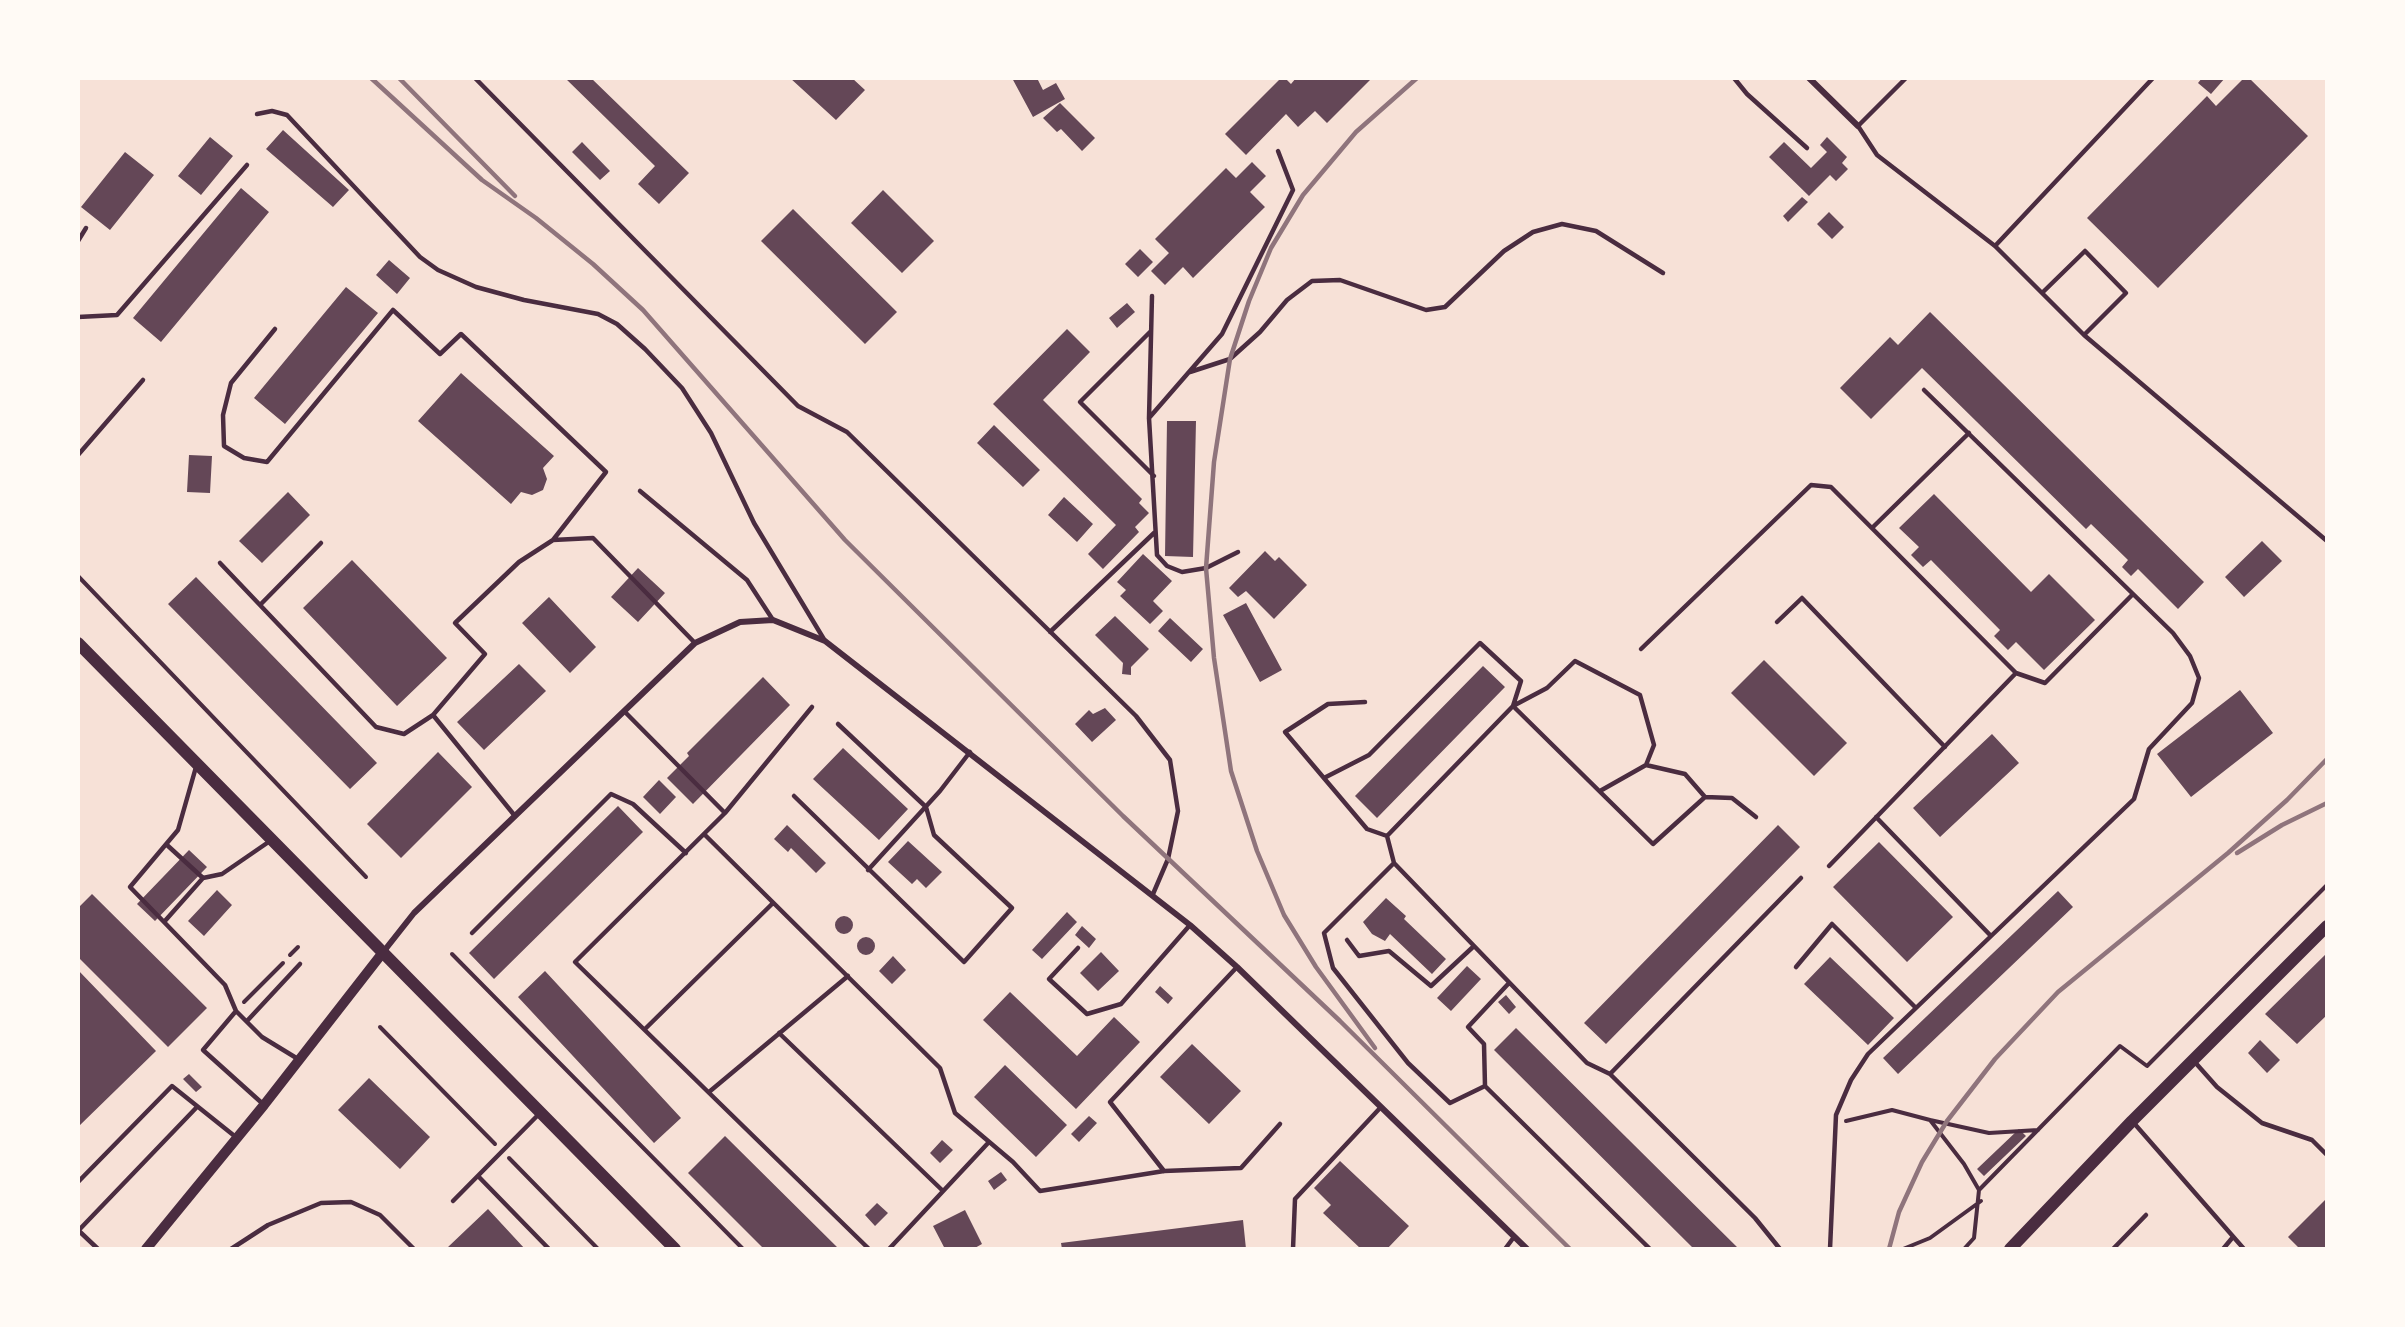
<!DOCTYPE html>
<html>
<head>
<meta charset="utf-8">
<style>
  body { margin:0 }
  #map { position:relative; width:2405px; height:1327px; overflow:hidden; background:#f7e1d7; font-family:"Open Sans",sans-serif }
  canvas { display:block }
  .frame { position:absolute; inset:0; border:80px solid #fffaf5; pointer-events:none }
</style>
</head>
<body>
<div id="map">
<canvas width="2405" height="1327"></canvas>
<div class="frame"></div>
</div>
<script>
const ctx = document.querySelector('canvas').getContext('2d');
ctx.lineJoin = 'round';
function fillPath(path, color) { ctx.fillStyle = color; ctx.fill(path, 'evenodd'); }
const toPath = rows => new Path2D(rows.map(r => 'M' + r).join(''));
function stroke(path, color, width, dash) { ctx.strokeStyle = color; ctx.lineWidth = width; ctx.lineCap = dash ? 'butt' : 'round'; ctx.setLineDash(dash || []); ctx.stroke(path); }
const building = toPath([
  [565,78,591,78,689,173,659,204,638,184,655,166],
  [790,78,852,78,865,90,836,120],
  [1012,78,1037,78,1043,90,1056,83,1065,99,1033,117],
  [1281,78,1285,78,1291,84,1296,78,1372,78,1327,123,1315,111,1298,127,1286,114,1246,155,1225,134],
  [2202,78,2225,78,2211,94,2198,83],
  [2244,78,2249,78,2308,136,2158,288,2087,218,2207,96,2216,106],
  [1060,103,1095,138,1082,151,1061,129,1057,132,1043,118],
  [283,130,349,190,333,207,266,149],
  [210,137,233,156,201,195,178,176],
  [1827,137,1847,157,1842,163,1848,169,1836,181,1830,175,1809,196,1769,157,1784,142,1811,168,1827,152,1820,145],
  [582,142,610,171,600,180,572,152],
  [125,152,154,175,110,230,81,207],
  [1252,162,1266,176,1250,192,1265,207,1193,278,1183,267,1165,285,1151,271,1169,253,1155,239,1226,168,1236,178],
  [241,188,269,212,161,342,133,318],
  [883,190,934,241,902,273,851,223],
  [1802,197,1808,202,1788,222,1783,216],
  [793,209,897,312,865,344,761,241],
  [1829,212,1844,227,1832,239,1817,224],
  [1140,249,1153,262,1138,277,1125,264],
  [389,260,410,278,397,294,376,275],
  [346,287,378,313,285,424,254,398],
  [1127,303,1135,312,1117,328,1109,318],
  [1930,312,2204,582,2178,609,2138,569,2131,576,2122,567,2128,560,2091,524,2086,529,1922,368,1871,419,1840,388,1890,337,1898,345],
  [1067,329,1090,352,1043,400,1142,499,1139,503,1149,513,1135,527,1139,532,1103,569,1088,554,1116,525,993,404],
  [461,373,554,456,543,468,547,479,543,490,532,495,521,492,511,504,418,421],
  [1167,421,1196,421,1193,557,1165,556],
  [994,425,1040,470,1023,487,977,443],
  [189,455,212,456,210,493,187,492],
  [288,492,310,515,262,563,239,541],
  [1934,494,2031,592,2049,574,2095,620,2044,670,2016,642,2008,650,1994,636,2000,630,1931,560,1923,567,1911,555,1919,547,1899,528],
  [1064,497,1093,524,1077,542,1048,515],
  [2262,541,2282,561,2244,597,2225,577],
  [1265,551,1275,561,1279,557,1307,585,1274,619,1246,591,1238,597,1229,588],
  [1143,554,1172,581,1153,601,1163,611,1150,624,1120,596,1126,590,1117,582],
  [352,560,447,658,397,706,303,608],
  [638,568,665,593,638,622,611,597],
  [196,577,377,763,350,789,168,604],
  [549,597,596,647,570,673,522,623],
  [1246,603,1282,670,1260,682,1223,615],
  [1115,616,1149,649,1131,667,1131,675,1122,674,1123,663,1095,635],
  [1170,618,1203,649,1191,662,1158,631],
  [1764,660,1847,743,1814,776,1731,693],
  [519,664,546,691,484,750,457,722],
  [1483,666,1505,687,1377,818,1355,796],
  [763,677,790,705,693,804,667,778,689,756,687,753],
  [2240,690,2273,733,2191,797,2157,754],
  [1105,708,1116,720,1092,742,1075,724,1089,710,1093,714],
  [1992,734,2019,763,1940,837,1913,808],
  [843,748,908,809,879,840,813,779],
  [438,752,472,787,401,858,367,824],
  [659,780,676,797,660,814,643,797],
  [618,806,643,832,494,979,469,953],
  [787,825,826,863,816,873,791,848,788,852,774,839],
  [1778,825,1800,847,1606,1044,1584,1023],
  [908,841,942,872,926,888,917,879,912,884,888,862],
  [1879,842,1953,917,1907,962,1833,887],
  [189,850,207,867,155,921,137,904],
  [217,890,232,905,204,936,188,921],
  [2058,891,2073,907,1898,1074,1883,1058],
  [92,894,207,1008,168,1047,78,957,78,908],
  [1386,898,1406,916,1404,919,1446,959,1432,974,1390,934,1385,941,1372,934,1363,922],
  [1067,912,1077,922,1042,959,1032,950],
  '835 925a9 9 0 1 1 18 0a9 9 0 1 1-18 0Z',
  [1082,926,1096,939,1089,948,1075,935],
  '857 946a9 9 0 1 1 18 0a9 9 0 1 1-18 0Z',
  [1101,952,1119,971,1098,991,1080,973],
  [2327,953,2327,1015,2297,1044,2265,1014],
  [893,956,906,970,892,984,879,971],
  [1830,957,1894,1018,1868,1045,1804,984],
  [1467,966,1481,979,1451,1011,1437,998],
  [78,970,156,1051,78,1127],
  [545,971,681,1118,654,1143,518,997],
  [1160,986,1173,998,1168,1004,1155,992],
  [1010,992,1077,1056,1114,1017,1140,1042,1076,1109,983,1020],
  [1506,995,1516,1007,1509,1014,1498,1002],
  [1516,1028,1739,1249,1694,1249,1494,1050],
  [2260,1040,2280,1060,2267,1073,2248,1053],
  [1192,1044,1241,1091,1209,1124,1160,1077],
  [1005,1065,1067,1125,1036,1157,974,1097],
  [189,1074,202,1087,196,1092,183,1079],
  [369,1078,430,1137,400,1169,338,1110],
  [1089,1116,1097,1123,1079,1142,1071,1134],
  [2019,1129,2026,1136,1984,1176,1977,1169],
  [725,1136,839,1249,764,1249,688,1173],
  [942,1140,953,1150,940,1163,930,1153],
  [1340,1161,1409,1226,1387,1249,1361,1249,1323,1213,1331,1205,1314,1188],
  [1001,1172,1007,1180,994,1190,988,1181],
  [2327,1198,2327,1249,2300,1249,2288,1237],
  [877,1203,888,1213,875,1226,865,1215],
  [488,1209,525,1249,450,1249,448,1247],
  [965,1210,982,1244,973,1249,945,1249,933,1226],
  [1243,1220,1246,1249,1062,1249,1061,1243]
]);
const path = toPath([
  [78,576,366,877],
  [452,954,743,1249],
  [290,955,298,947],
  [244,1002,283,963],
  [380,1027,495,1144],
  [1930,1120,1989,1133,2038,1130],
  [1846,1121,1892,1110,1930,1120,1964,1164,1979,1190],
  [509,1158,598,1249],
  [1903,1249,1930,1238,1981,1201],
  [1964,1249,1974,1238,1979,1190,2120,1046,2147,1066,2327,885]
]);
const service = toPath([
  [475,78,798,406,847,432,1136,716,1170,760,1178,811,1168,859,1153,894],
  [1734,78,1747,94,1807,148],
  [1906,78,1858,126,1877,155,1995,246,2084,335,2327,541],
  [257,114,272,111,287,115,420,257,438,270,476,287,524,300,598,314,617,324,645,349,682,388,711,433,754,523,825,641],
  [78,241,86,228],
  [1995,246,2153,78],
  [2042,293,2085,251,2126,293,2084,335],
  [1152,296,1149,418,1157,555,1167,566,1182,572,1206,568,1238,552],
  [78,317,117,315,247,165],
  [275,329,231,383,223,415,224,446,244,458,267,462,393,310,440,354,461,334,606,472,553,540],
  [1151,331,1080,402,1154,476],
  [1190,372,1230,359,1260,332,1287,300,1312,281,1340,280,1426,310,1445,307,1504,251,1533,232,1562,224,1596,231,1663,273],
  [1149,418,1222,334,1293,190,1278,151],
  [78,455,143,380],
  [640,491,747,580,773,620],
  [1872,528,1969,433],
  [220,563,376,727,404,734,433,715,515,816],
  [260,605,321,543],
  [1777,622,1802,598,1945,747],
  [1050,632,1154,533],
  [1641,649,1811,485,1831,487,2016,673,2045,683,2133,594],
  [1365,702,1328,704,1285,732,1367,829,1387,836],
  [1513,706,1547,688,1575,661,1640,695,1654,745,1646,765],
  [812,707,725,813,575,962,869,1249],
  [624,711,725,813],
  [433,715,485,654,455,623,519,562,553,540,593,538,695,643],
  [196,767,178,830,130,887,164,922,203,878,222,874,270,841],
  [1324,778,1369,755,1480,643,1521,681,1513,706],
  [1600,791,1646,765,1685,774,1705,797,1653,844,1513,706,1387,836,1394,863,1587,1063,1610,1074,1755,1218,1780,1249],
  [794,796,964,962,1012,908,934,835,926,807,838,724],
  [1705,797,1732,798,1756,817],
  [1876,817,1991,936],
  [704,834,940,1068,955,1113,1013,1162,1040,1191,1164,1171,1241,1168,1280,1124],
  [167,845,203,878],
  [1394,863,1324,933,1333,968,1408,1063,1450,1103,1485,1086,1650,1249],
  [1829,866,2016,673],
  [868,870,940,791,970,752],
  [164,922,225,985,236,1011,262,1037,298,1059],
  [472,933,611,794,633,804,686,853],
  [1347,940,1359,956,1389,951,1431,986,1474,946],
  [1078,948,1049,979,1087,1014,1121,1004,1190,925],
  [1796,967,1832,924,1916,1008],
  [236,1011,203,1050,263,1104],
  [247,1021,300,964],
  [645,1029,773,903],
  [779,1033,943,1191],
  [2193,1060,2217,1087,2262,1123,2312,1140,2327,1155],
  [1610,1074,1801,878],
  [1485,1086,1484,1044,1468,1027,1509,983],
  [709,1092,848,976],
  [2133,1122,2244,1249],
  [1164,1171,1110,1102,1237,967],
  [478,1176,549,1249],
  [78,1182,172,1086,237,1138],
  [453,1201,539,1114],
  [78,1230,98,1249],
  [78,1231,196,1108],
  [231,1249,268,1225,321,1203,351,1202,380,1215,414,1249],
  [889,1249,989,1142],
  [1293,1249,1295,1199,1381,1107],
  [1505,1249,1514,1237],
  [1830,1249,1836,1115,1851,1080,1868,1054,2134,799,2149,749,2192,703,2199,678,2190,656,2173,633,1924,390],
  [2113,1249,2146,1215],
  [2223,1249,2233,1237]
]);
const minor = toPath([
  [1809,78,1858,126],
  [384,951,414,913,695,643,740,622,773,620,825,641,1190,925,1237,967,1527,1249]
]);
const tertiary = toPath([
  [146,1249,264,1105,384,951]
]);
const secondary = toPath([
  [78,643,675,1249],
  [2010,1249,2132,1121,2327,926]
]);
const rail = toPath([
  [371,78,482,180,536,218,593,264,643,310,845,540,1123,816,1340,1021,1570,1249],
  [399,78,515,196],
  [2237,853,2282,825,2327,803],
  [1375,1048,1316,967,1284,915,1257,851,1231,771,1214,658,1206,568,1214,462,1230,359,1249,301,1271,248,1303,195,1356,132,1417,78],
  [1889,1249,1899,1212,1922,1162,1947,1121,1995,1059,2058,992,2228,853,2287,800,2327,759]
]);
fillPath(building, '#644757');
stroke(path, '#4a2c40', 4);
stroke(service, '#4a2c40', 4.5);
stroke(minor, '#4a2c40', 6);
stroke(tertiary, '#4a2c40', 10);
stroke(secondary, '#4a2c40', 12);
stroke(rail, '#8f747c', 4.5);
</script>
</body>
</html>
